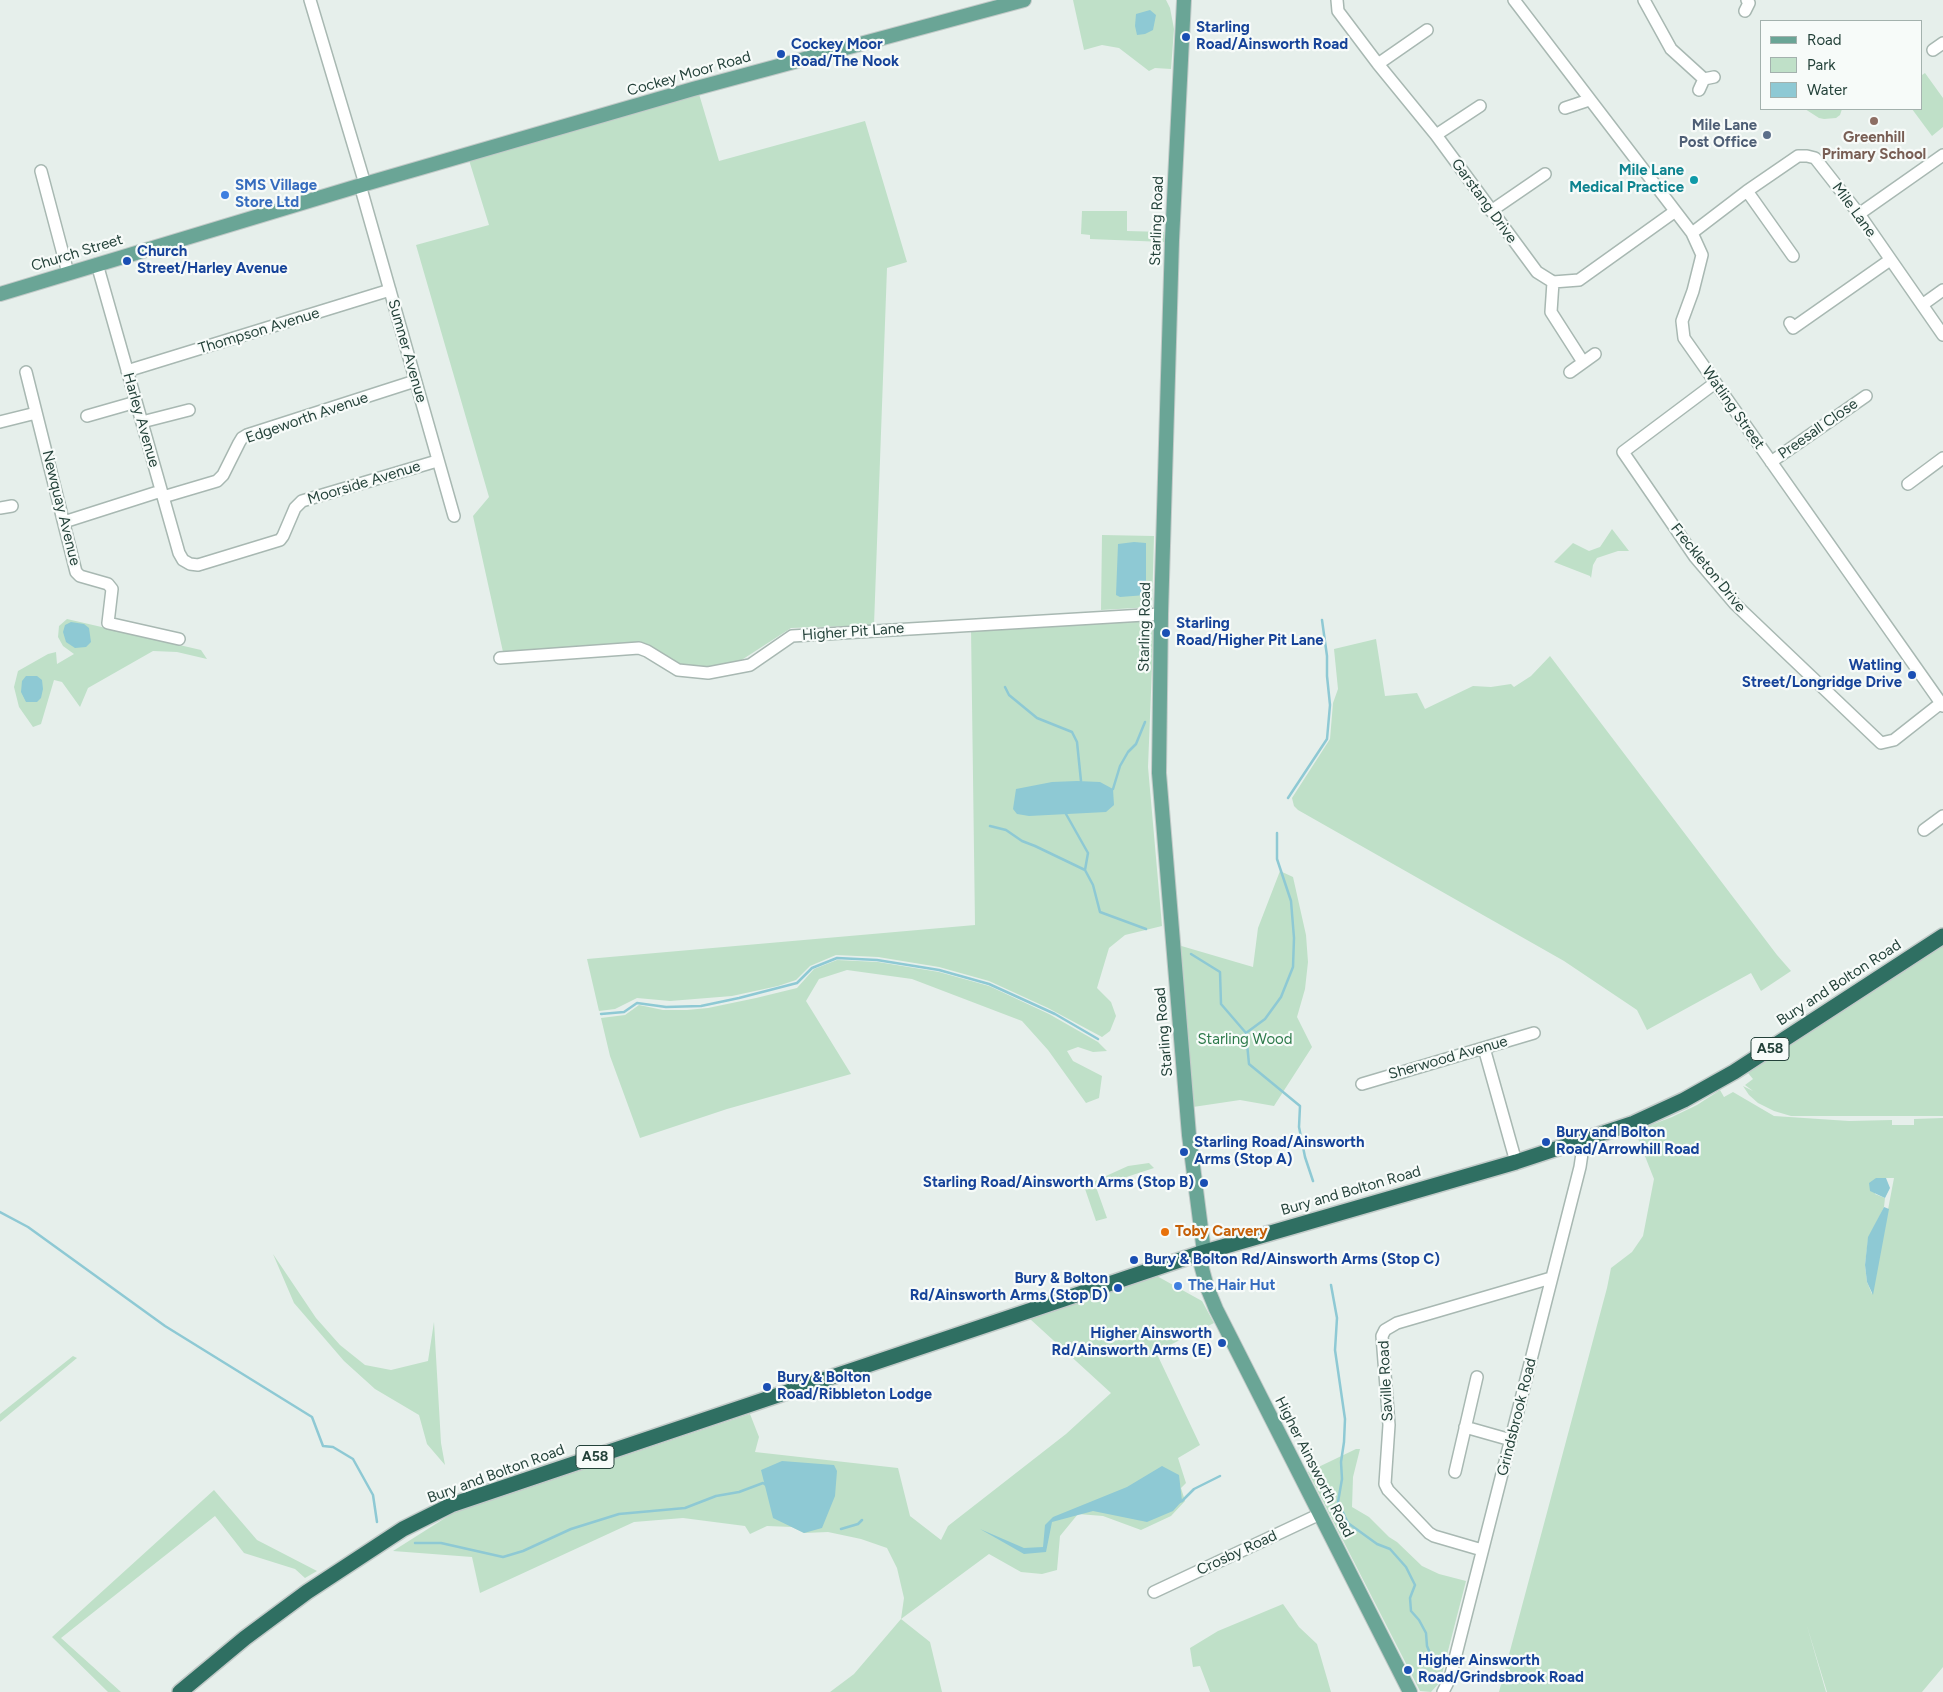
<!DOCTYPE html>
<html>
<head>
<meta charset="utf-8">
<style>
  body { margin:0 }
  #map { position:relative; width:1943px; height:1692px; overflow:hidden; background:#e6efeb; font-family:Figtree,sans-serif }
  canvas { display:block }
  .legend { position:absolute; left:1760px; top:20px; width:162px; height:90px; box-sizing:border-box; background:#f7fbf9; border:1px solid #a3b1ad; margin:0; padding:6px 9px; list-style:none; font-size:15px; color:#24423a }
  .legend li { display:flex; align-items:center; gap:10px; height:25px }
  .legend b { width:25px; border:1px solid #a3b1ad }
</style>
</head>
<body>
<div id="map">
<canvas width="1943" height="1692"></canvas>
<ul class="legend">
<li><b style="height:6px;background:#6aa596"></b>Road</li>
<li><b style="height:14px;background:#bfe0c8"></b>Park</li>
<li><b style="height:14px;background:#8ec9d4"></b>Water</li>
</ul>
</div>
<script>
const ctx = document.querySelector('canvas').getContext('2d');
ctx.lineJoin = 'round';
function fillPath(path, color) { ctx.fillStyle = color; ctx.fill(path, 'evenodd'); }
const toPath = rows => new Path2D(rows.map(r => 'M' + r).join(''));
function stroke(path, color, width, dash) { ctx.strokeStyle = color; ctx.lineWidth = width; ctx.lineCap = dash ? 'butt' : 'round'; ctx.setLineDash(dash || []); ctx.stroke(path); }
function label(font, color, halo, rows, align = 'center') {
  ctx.font = font + ' Figtree,sans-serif'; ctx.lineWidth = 4.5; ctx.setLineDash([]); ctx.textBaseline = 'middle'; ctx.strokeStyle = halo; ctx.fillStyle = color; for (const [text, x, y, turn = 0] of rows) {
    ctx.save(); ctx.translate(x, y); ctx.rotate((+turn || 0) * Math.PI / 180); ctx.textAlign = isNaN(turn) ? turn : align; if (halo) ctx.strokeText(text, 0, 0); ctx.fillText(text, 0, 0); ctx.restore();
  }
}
const green = toPath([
  [1073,0,1166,0,1170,8,1174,29,1171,69,1155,68,1149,71,1119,48,1102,45,1084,50],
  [1925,73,1943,98,1943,127,1932,136,1912,109,1922,109,1922,75],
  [699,94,719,161,865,121,907,262,887,268,874,625,791,628,740,661,713,667,680,666,649,646,635,642,503,652,473,516,489,497,416,245,489,225,469,160],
  [1805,109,1842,109,1840,115,1836,118,1824,119,1819,118],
  [1082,211,1127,211,1127,231,1164,232,1164,242,1090,239,1090,235,1081,234],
  [1612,529,1629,551,1618,551,1597,558,1593,565,1591,578,1590,576,1554,562,1573,543,1589,551,1600,547],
  [1102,535,1154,536,1152,607,1101,610],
  [1154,617,1148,767,1162,926,1125,935,1109,948,1097,988,1111,1002,1116,1016,1110,1031,1102,1037,1048,1008,989,981,939,967,878,957,836,955,810,966,796,980,778,986,732,996,670,1001,637,998,615,1009,599,1011,587,959,975,925,971,628],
  [67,619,201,650,207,659,177,652,153,651,88,688,80,707,62,682,54,680,41,724,33,727,19,707,14,687,18,671,48,654,56,652,57,664,74,654,63,646,58,637,59,626],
  [1376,639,1385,696,1417,693,1425,709,1473,686,1491,687,1511,684,1514,687,1531,676,1550,656,1777,955,1791,971,1761,991,1751,973,1647,1030,1637,1010,1564,961,1298,810,1294,806,1292,798,1330,739,1333,703,1338,689,1334,649],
  [1280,871,1293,877,1306,935,1308,962,1305,989,1297,1017,1312,1047,1274,1106,1240,1100,1193,1107,1178,945,1253,967,1258,928],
  [1943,946,1943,1116,1791,1116,1774,1111,1758,1103,1749,1095,1743,1086,1753,1091,1745,1085,1753,1079,1748,1073],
  [837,960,878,962,939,972,989,986,1049,1014,1098,1042,1107,1051,1093,1052,1078,1047,1067,1051,1073,1061,1102,1076,1099,1098,1086,1103,1048,1050,1022,1021,912,979,847,970,819,979,806,1001,851,1074,727,1109,640,1138,610,1056,601,1018,625,1015,639,1005,663,1010,687,1010,708,1008,756,998,797,988,814,969],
  [1720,1090,1724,1097,1733,1092,1774,1116,1849,1121,1892,1120,1892,1125,1914,1125,1914,1119,1943,1118,1943,1667,1922,1692,1827,1692,1807,1626,1826,1692,1499,1692,1607,1288,1611,1268,1632,1252,1643,1236,1654,1179,1635,1131,1672,1117,1697,1105],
  [1876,1178,1894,1178,1872,1294,1867,1282,1865,1265,1868,1240,1884,1207,1885,1198,1875,1194],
  [1149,1163,1154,1168,1096,1187,1107,1218,1096,1221,1084,1186,1128,1166],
  [273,1254,316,1318,340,1345,365,1365,391,1370,428,1361,434,1322,441,1443,445,1465,427,1444,419,1415,375,1389,344,1361,294,1303],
  [1155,1275,1202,1301,1214,1323,1156,1352,1200,1445,1178,1458,1186,1483,1181,1488,1185,1501,1171,1516,1141,1530,1103,1516,1078,1514,1060,1536,1057,1570,1042,1574,1021,1572,989,1554,901,1619,930,1642,942,1692,830,1692,854,1674,901,1619,904,1598,897,1568,887,1548,861,1539,828,1532,804,1533,792,1527,767,1526,750,1534,745,1526,683,1518,634,1522,480,1593,472,1557,393,1551,453,1513,750,1414,759,1437,755,1452,898,1468,910,1516,941,1540,948,1526,1066,1434,1111,1393,1030,1319],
  [73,1356,77,1358,0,1422,0,1414],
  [1356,1449,1360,1449,1353,1477,1352,1507,1369,1517,1389,1537,1397,1542,1422,1566,1439,1574,1466,1581,1440,1682,1431,1692,1420,1691,1308,1472],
  [214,1490,257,1540,317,1571,305,1578,295,1569,244,1553,215,1516,61,1638,121,1692,108,1692,52,1637],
  [1283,1604,1299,1627,1317,1644,1331,1692,1210,1692,1200,1666,1193,1667,1190,1648,1218,1631]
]);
const water = toPath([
  [1150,10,1156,15,1153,30,1145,34,1137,35,1135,26,1136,14],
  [1134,542,1146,543,1146,595,1120,597,1116,595,1118,544],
  [71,622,84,624,89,628,91,642,86,647,75,648,66,642,63,632,65,625],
  [26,676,37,676,42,680,43,689,41,698,37,702,26,702,21,692,22,681],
  [1077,781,1100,782,1113,789,1114,805,1106,812,1029,816,1017,814,1013,809,1016,789,1052,782],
  [1876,1178,1886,1178,1890,1188,1885,1198,1870,1191,1869,1183],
  [1884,1207,1889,1209,1873,1295,1867,1282,1865,1265,1868,1237],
  [782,1461,834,1465,837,1471,835,1496,822,1528,804,1533,773,1518,761,1470],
  [1162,1466,1179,1475,1182,1501,1173,1511,1147,1522,1093,1511,1052,1522,1046,1552,1024,1554,980,1529,1024,1548,1043,1547,1045,1525,1053,1517,1127,1487]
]);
const stream = toPath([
  [1005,687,1009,695,1037,718,1072,732,1077,742,1081,781],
  [1113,789,1120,766,1128,752,1136,744,1145,722],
  [1288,798,1327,739,1330,705,1327,676,1327,656,1322,620],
  [1066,814,1088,853,1085,870],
  [990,826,1006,830,1022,841,1035,846,1085,870,1093,885,1100,912,1146,929],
  [1191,954,1220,972,1221,1004,1246,1033,1249,1064,1300,1106,1299,1127,1305,1157,1313,1181],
  [601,1014,624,1012,637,1003,666,1007,701,1006,739,998,797,983,812,968,837,958,877,960,939,970,989,984,1055,1014,1098,1039],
  [1246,1033,1265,1019,1281,997,1293,967,1294,938,1291,901,1277,859,1277,833],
  [0,1212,28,1227,165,1326,312,1417,323,1446,333,1447,353,1459,373,1495,377,1522],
  [1331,1285,1337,1318,1335,1350,1345,1419,1344,1442,1341,1462,1342,1479,1338,1502,1348,1523,1377,1544,1390,1549,1406,1567,1415,1585,1410,1598,1411,1611,1419,1620,1426,1633,1427,1646,1434,1663],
  [1179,1502,1182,1501,1194,1489,1220,1476],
  [841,1529,858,1524,862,1520],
  [415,1543,441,1543,503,1557,523,1551,571,1529,619,1514,685,1508,716,1496,739,1492,763,1483,766,1485]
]);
const minor = toPath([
  [310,0,365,184],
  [1337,0,1338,11,1378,64,1436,135,1537,272,1553,282,1579,280,1674,212],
  [1514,0,1692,233,1702,255,1693,291,1682,321,1684,338,1943,706],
  [1644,0,1671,49,1704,79],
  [1745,11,1749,3,1747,0],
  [1933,50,1943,43],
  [1378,64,1427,30],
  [1699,90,1704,79,1714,77],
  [1565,108,1589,100],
  [1436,135,1480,106],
  [41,171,68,273],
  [360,185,454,516],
  [1747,191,1793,256],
  [1491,211,1545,174],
  [1859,214,1943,155],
  [1692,233,1747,191,1798,156,1807,156,1815,158,1859,214,1943,335],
  [97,264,179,553,183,560,190,564,198,565,280,540,283,536,295,508,302,501,437,461],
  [1553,282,1551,312,1583,362],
  [1922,305,1943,290],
  [1790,323,1793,328,1890,260],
  [127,371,390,290],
  [26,372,76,572,80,576,108,584,112,589,108,623,179,639],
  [1570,372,1595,354],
  [1715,383,1623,452,1695,557,1735,604,1881,743,1894,740,1941,703],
  [87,416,136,402],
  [0,422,36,413],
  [142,422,189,410],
  [1771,462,1866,396],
  [1908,484,1943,458],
  [163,497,217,481,223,475,239,443,242,438,247,435,415,381],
  [0,508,12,506],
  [64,522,161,491],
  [500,658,639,648,647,651,678,670,708,673,750,665,792,636,1161,614],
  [1924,830,1943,816],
  [1484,1048,1516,1162],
  [1362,1084,1534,1033],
  [1465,1427,1511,1440],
  [1455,1472,1477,1377],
  [1482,1550,1434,1536,1429,1533,1388,1490,1385,1484,1389,1425,1382,1336,1385,1330,1397,1323,1551,1278],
  [1154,1592,1320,1514],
  [1443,1692,1450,1678,1491,1517,1580,1167,1584,1140]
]);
const major = toPath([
  [1184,0,1172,240,1161,614,1159,773,1189,1135,1204,1252],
  [0,294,365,184,693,89,1024,0],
  [1198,1254,1207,1287,1216,1309,1410,1692]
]);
const highway = toPath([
  [180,1692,245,1638,307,1592,403,1529,451,1505,1198,1254,1516,1162,1634,1123,1684,1100,1734,1072,1943,936]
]);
const markers = [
  [1186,37,5,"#1a4fb4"],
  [781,54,5,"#1a4fb4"],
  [1874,121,5,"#8d6e63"],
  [1767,135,5,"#5c6f8a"],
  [1694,180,5,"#0f9aa8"],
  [225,195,5,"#3f7fe0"],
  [127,261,5,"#1a4fb4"],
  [1166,633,5,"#1a4fb4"],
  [1912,675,5,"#1a4fb4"],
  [1546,1142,5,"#1a4fb4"],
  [1184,1152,5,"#1a4fb4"],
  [1204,1183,5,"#1a4fb4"],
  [1165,1232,5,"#e8710a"],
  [1134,1260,5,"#1a4fb4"],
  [1178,1286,5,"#3f7fe0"],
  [1118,1288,5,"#1a4fb4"],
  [1222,1343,5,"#1a4fb4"],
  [767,1387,5,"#1a4fb4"],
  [1408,1670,5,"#1a4fb4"]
];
const shields = [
  [1770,1049,38],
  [595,1457,38]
];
const shieldNames = [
  ["A58",1770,1049],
  ["A58",595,1457]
];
const transitNames = [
  ["Starling",1196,28],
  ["Road/Ainsworth Road",1196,45],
  ["Cockey Moor",791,45],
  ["Road/The Nook",791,62],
  ["Church",137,252],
  ["Street/Harley Avenue",137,269],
  ["Starling",1176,624],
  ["Road/Higher Pit Lane",1176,641],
  ["Watling",1902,666,"right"],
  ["Street/Longridge Drive",1902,683,"right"],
  ["Bury and Bolton",1556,1133],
  ["Road/Arrowhill Road",1556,1150],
  ["Starling Road/Ainsworth",1194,1143],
  ["Arms (Stop A)",1194,1160],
  ["Starling Road/Ainsworth Arms (Stop B)",1194,1183,"right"],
  ["Bury & Bolton Rd/Ainsworth Arms (Stop C)",1144,1260],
  ["Bury & Bolton",1108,1279,"right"],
  ["Rd/Ainsworth Arms (Stop D)",1108,1296,"right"],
  ["Higher Ainsworth",1212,1334,"right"],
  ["Rd/Ainsworth Arms (E)",1212,1351,"right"],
  ["Bury & Bolton",777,1378],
  ["Road/Ribbleton Lodge",777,1395],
  ["Higher Ainsworth",1418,1661],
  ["Road/Grindsbrook Road",1418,1678]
];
const streetNames = [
  ["Cockey Moor Road",689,74,-16],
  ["Garstang Drive",1484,201,54],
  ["Mile Lane",1854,210,54],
  ["Starling Road",1157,221,-88],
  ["Church Street",77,253,-17],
  ["Thompson Avenue",259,331,-17],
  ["Sumner Avenue",407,351,74],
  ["Watling Street",1733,408,55],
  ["Edgeworth Avenue",307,418,-19],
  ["Harley Avenue",141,420,74],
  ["Preesall Close",1818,429,-35],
  ["Moorside Avenue",364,483,-17],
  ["Newquay Avenue",61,508,76],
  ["Freckleton Drive",1708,568,51],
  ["Starling Road",1145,627,-89],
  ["Higher Pit Lane",853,632,-4],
  ["Bury and Bolton Road",1839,983,-33],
  ["Starling Road",1164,1032,-95],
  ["Sherwood Avenue",1448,1058,-16],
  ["Bury and Bolton Road",1351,1191,-16],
  ["Saville Road",1386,1381,-93],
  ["Grindsbrook Road",1517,1417,-76],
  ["Higher Ainsworth Road",1314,1467,63],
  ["Bury and Bolton Road",496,1474,-20],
  ["Crosby Road",1237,1553,-25]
];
const serviceNames = [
  ["Mile Lane",1757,126],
  ["Post Office",1757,143]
];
const educationNames = [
  ["Greenhill",1874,138],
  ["Primary School",1874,155]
];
const cultureNames = [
  ["Mile Lane",1684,171],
  ["Medical Practice",1684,188]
];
const shopNames = [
  ["SMS Village",235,186],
  ["Store Ltd",235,203],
  ["The Hair Hut",1188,1286]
];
const parkNames = [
  ["Starling Wood",1245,1040]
];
const foodNames = [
  ["Toby Carvery",1175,1232]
];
fillPath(green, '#bfe0c8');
fillPath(water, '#8ec9d4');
stroke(stream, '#8ec9d4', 2.5);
stroke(minor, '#a8b8b2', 14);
stroke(major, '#c2cac8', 16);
stroke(highway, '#c2cac8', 18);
stroke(minor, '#fff', 11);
stroke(major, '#6aa596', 14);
stroke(highway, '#2f6f62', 15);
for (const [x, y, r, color] of markers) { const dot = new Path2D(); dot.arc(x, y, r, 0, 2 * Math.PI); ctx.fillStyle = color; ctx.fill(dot); stroke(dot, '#f7fbf9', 2); }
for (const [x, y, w] of shields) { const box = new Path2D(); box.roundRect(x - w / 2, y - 11.5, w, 23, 4); ctx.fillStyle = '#f7fbf9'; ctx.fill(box); stroke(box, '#24423a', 1); }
label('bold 14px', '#24423a', null, shieldNames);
label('bold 15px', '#164399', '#f7fbf9', transitNames, 'left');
label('15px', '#24423a', '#f7fbf9', streetNames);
label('bold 15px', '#4e5e75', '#f7fbf9', serviceNames, 'right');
label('bold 15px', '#785e54', '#f7fbf9', educationNames);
label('bold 15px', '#0d838f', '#f7fbf9', cultureNames, 'right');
label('bold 15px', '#366cbe', '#f7fbf9', shopNames, 'left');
label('15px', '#2d7a4b', '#f7fbf9', parkNames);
label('bold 15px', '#c56008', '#f7fbf9', foodNames, 'left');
</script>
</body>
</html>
